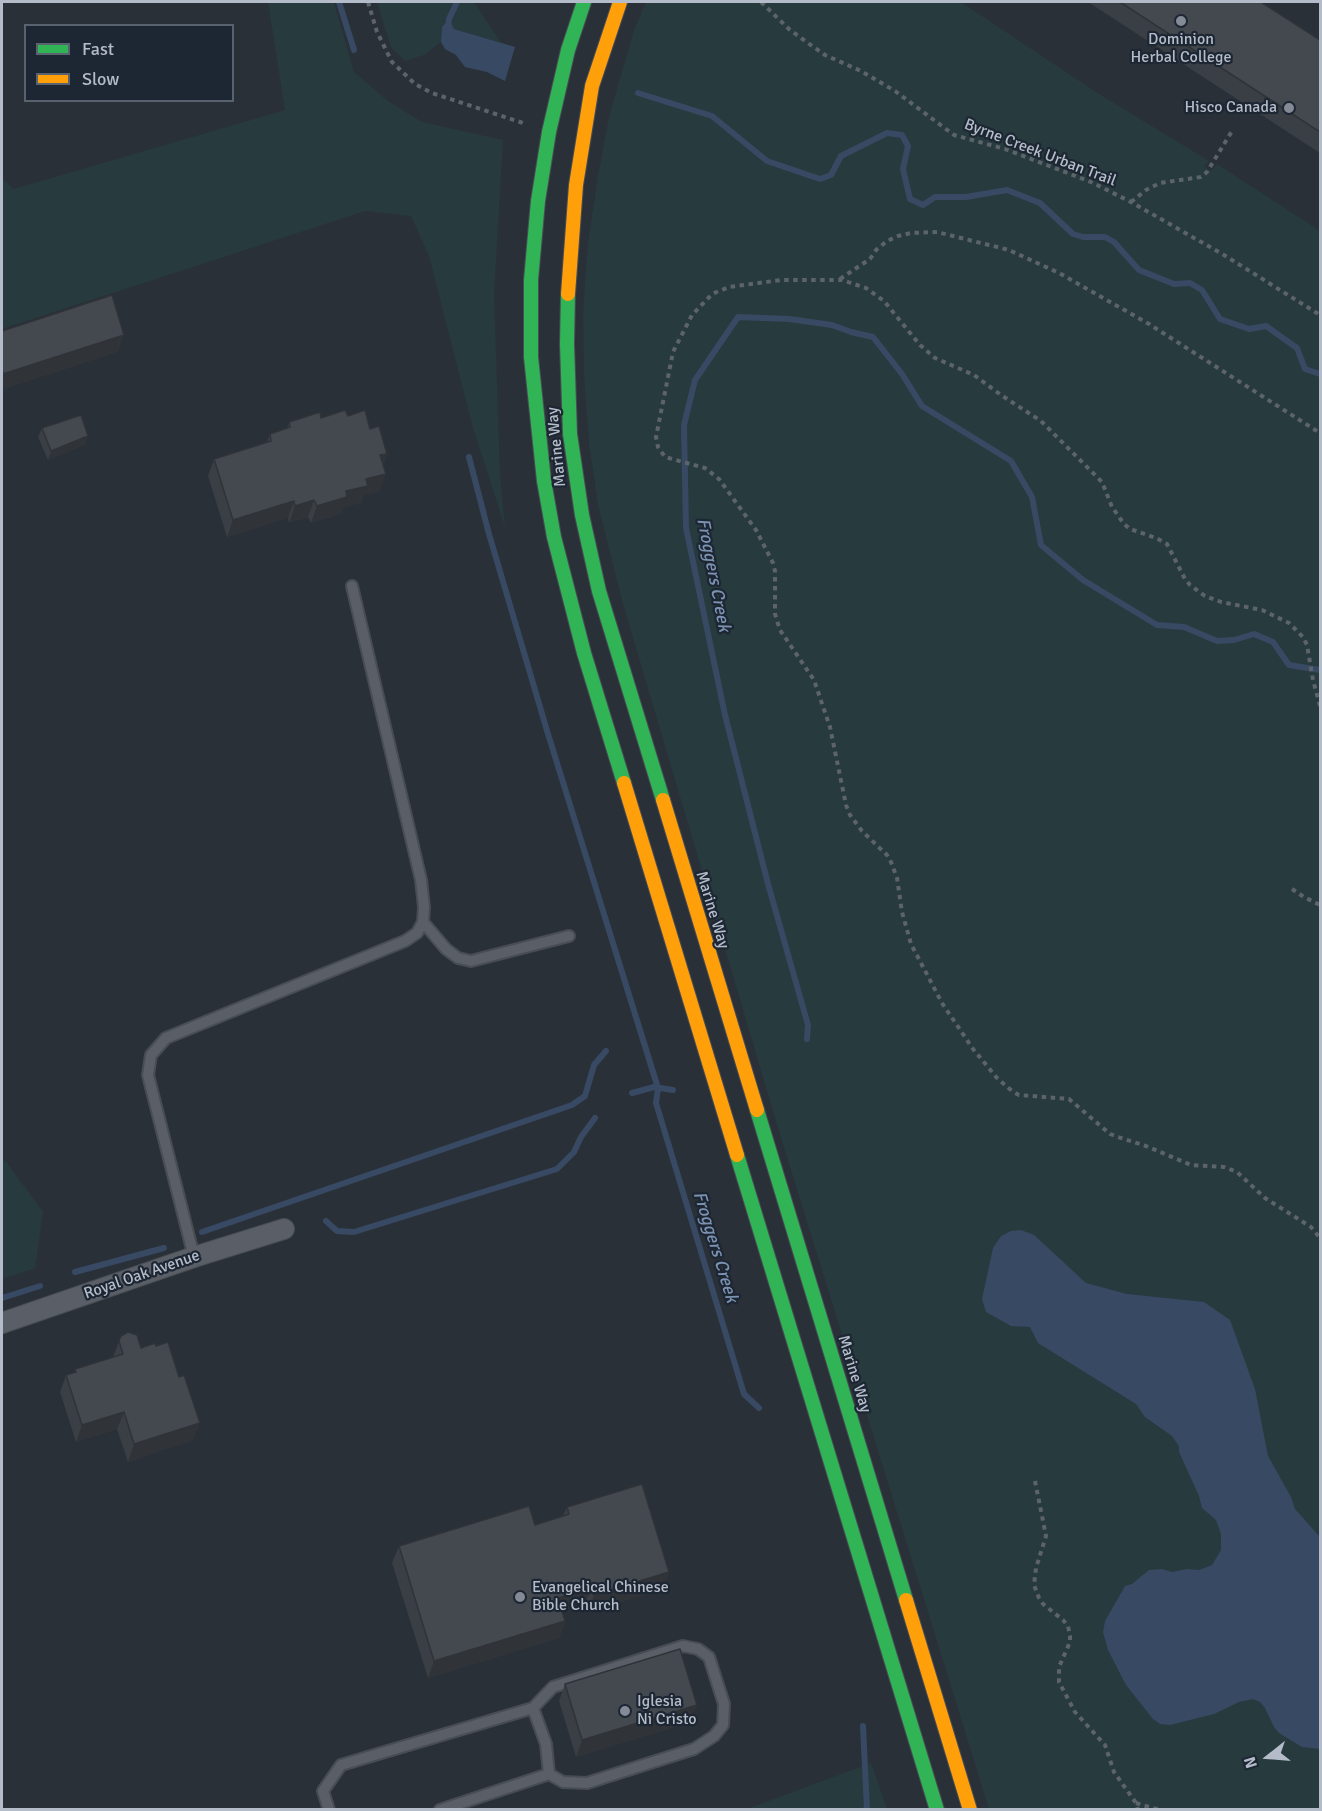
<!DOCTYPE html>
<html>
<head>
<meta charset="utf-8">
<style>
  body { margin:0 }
  #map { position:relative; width:1322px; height:1811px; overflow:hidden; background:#2a3038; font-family:Signika,sans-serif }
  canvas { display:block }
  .frame { position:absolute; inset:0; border:3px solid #b4bcc9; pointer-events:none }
  .legend { position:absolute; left:24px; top:24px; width:210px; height:78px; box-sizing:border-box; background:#1d2633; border:2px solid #59626f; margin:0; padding:8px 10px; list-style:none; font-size:18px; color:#b4bcc9 }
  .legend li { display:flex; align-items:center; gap:12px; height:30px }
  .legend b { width:30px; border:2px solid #59626f }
  .north { position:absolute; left:1238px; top:1727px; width:60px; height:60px; -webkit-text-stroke:4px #1d2633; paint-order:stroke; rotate:253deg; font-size:16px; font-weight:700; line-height:24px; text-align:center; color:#b4bcc9 }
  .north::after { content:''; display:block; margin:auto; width:21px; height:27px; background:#b4bcc9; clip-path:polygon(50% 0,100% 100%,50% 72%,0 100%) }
</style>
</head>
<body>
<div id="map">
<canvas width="1322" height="1811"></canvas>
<div class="frame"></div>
<ul class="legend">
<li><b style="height:8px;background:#30b455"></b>Fast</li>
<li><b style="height:8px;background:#ff9f0a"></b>Slow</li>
</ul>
<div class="north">N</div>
</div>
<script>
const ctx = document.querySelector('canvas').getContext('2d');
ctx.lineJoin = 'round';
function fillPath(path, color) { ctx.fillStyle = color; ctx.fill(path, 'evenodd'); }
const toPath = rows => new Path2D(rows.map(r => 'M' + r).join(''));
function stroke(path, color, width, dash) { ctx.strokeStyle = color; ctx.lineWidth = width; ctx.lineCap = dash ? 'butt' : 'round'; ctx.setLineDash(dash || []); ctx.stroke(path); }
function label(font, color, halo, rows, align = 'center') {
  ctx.font = font + ' Signika,sans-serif'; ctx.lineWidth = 4.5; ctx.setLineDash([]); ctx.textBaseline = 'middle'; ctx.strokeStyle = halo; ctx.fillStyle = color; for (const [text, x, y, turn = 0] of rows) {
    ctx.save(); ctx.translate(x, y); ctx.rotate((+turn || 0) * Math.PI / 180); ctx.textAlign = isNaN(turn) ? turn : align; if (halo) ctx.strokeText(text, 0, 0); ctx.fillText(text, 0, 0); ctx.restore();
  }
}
const green = toPath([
  [268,2,334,2,354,72,388,101,422,122,503,140,494,293,500,476,505,527,473,428,429,256,411,216,365,211,2,329,2,179,14,189,285,110],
  [377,2,474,2,501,43,454,29,449,19,442,27,441,42,424,55,405,61,391,47],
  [646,2,961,2,1096,92,1209,161,1204,166,1211,171,1217,164,1320,231,1320,1809,989,1809,778,1128,623,604,598,505,589,443,584,375,583,312,588,242,598,176,609,117,634,30],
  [5,1160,43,1212,35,1268,2,1279,2,1162],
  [871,1763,887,1809,747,1809]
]);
const water = toPath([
  [449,19,454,29,515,47,505,81,487,72,465,67,456,55,445,49,441,42,442,27],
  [1021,1230,1034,1235,1086,1283,1127,1294,1204,1302,1230,1320,1255,1389,1268,1456,1291,1497,1295,1509,1320,1537,1320,1749,1302,1747,1279,1733,1274,1727,1265,1708,1260,1702,1253,1699,1239,1702,1214,1714,1170,1725,1160,1724,1153,1719,1126,1685,1108,1650,1103,1632,1105,1621,1125,1586,1132,1584,1149,1570,1162,1569,1172,1572,1187,1569,1199,1570,1212,1565,1221,1550,1221,1534,1216,1520,1202,1508,1199,1496,1179,1452,1179,1446,1172,1436,1145,1417,1136,1404,1038,1343,1030,1327,1011,1326,986,1312,982,1299,993,1248,1001,1236,1011,1231]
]);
const stream = toPath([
  [339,2,354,50],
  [448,26,449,19,457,2],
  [638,93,712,116,767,161,820,179,831,175,841,156,887,133,902,135,908,146,903,169,910,199,923,205,935,197,966,197,1007,190,1040,203,1073,234,1083,237,1105,237,1114,242,1139,270,1174,284,1190,283,1202,290,1220,319,1249,329,1266,326,1297,348,1305,369,1320,374],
  [469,457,489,534,548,734,658,1088,656,1103,744,1394,759,1408],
  [807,1039,808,1025,768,884,725,715,686,528,684,425,695,380,738,317,789,319,832,325,851,332,873,337,902,374,922,406,1011,461,1032,497,1041,545,1083,580,1157,625,1184,627,1217,641,1234,640,1254,634,1273,642,1289,665,1320,670],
  [632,1093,654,1087,673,1090],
  [326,1221,337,1231,354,1232,557,1169,574,1152,581,1137,595,1118],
  [202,1232,572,1105,585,1096,594,1065,606,1051],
  [75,1272,164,1248],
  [2,1298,40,1286],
  [863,1726,867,1809,865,1810]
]);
const path = toPath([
  [368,2,377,32,392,62,415,84,432,93,526,124],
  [761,2,790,30,808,43,825,55,861,71,895,91,954,135,1005,149,1091,182,1131,202,1224,255,1320,315],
  [1131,202,1146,190,1160,183,1201,177,1207,172,1232,131],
  [840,279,870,259,876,250,887,241,898,236,911,233,937,232,1009,250,1059,273,1149,324,1320,433],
  [1320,706,1313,680,1307,645,1303,637,1289,623,1262,610,1221,602,1205,596,1190,585,1185,579,1167,544,1156,538,1130,529,1124,524,1112,507,1102,482,1041,421,1001,395,974,375,935,358,920,345,884,301,866,288,842,280,781,280,729,287,712,294,692,315,673,352,656,437,658,447,665,457,705,468,719,479,756,530,773,563,775,571,775,614,780,630,814,680,830,727,846,805,850,815,862,831,887,855,891,862,897,878,902,912,911,944,942,1003,973,1049,997,1078,1012,1091,1019,1095,1069,1099,1110,1134,1118,1137,1146,1146,1191,1165,1224,1167,1237,1172,1265,1198,1311,1227,1320,1238],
  [1292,889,1304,897,1320,905],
  [1035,1481,1046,1536,1036,1568,1034,1585,1039,1598,1043,1604,1063,1620,1068,1626,1070,1636,1070,1642,1059,1667,1059,1682,1075,1712,1105,1745,1114,1772,1136,1803,1138,1810],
  [1136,1803,1152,1808,1163,1810]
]);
const lane = toPath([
  [423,922,446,949,458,958,471,961,569,936],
  [194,1257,148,1075,151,1055,166,1038,405,941,417,933,423,922,424,907,421,880,352,586],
  [533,1708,553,1687,683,1646,698,1649,709,1657,724,1704,723,1725,714,1736,694,1749,587,1783,563,1782,549,1774],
  [329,1810,323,1791,341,1765,533,1708,546,1744,549,1774,440,1810]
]);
const street = toPath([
  [2,1323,194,1257,284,1229]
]);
const fast = toPath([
  [584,2,568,50,549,132,538,201,531,280,531,357,544,481,554,537,584,653,624,783],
  [568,294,567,344,570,434,582,515,599,591,663,800],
  [757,1110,906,1600],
  [737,1155,937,1810]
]);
const slow = toPath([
  [568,294,576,185,592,86,620,2],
  [624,783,737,1155],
  [663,800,757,1110],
  [906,1600,970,1810]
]);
const wall = toPath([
  [1088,2,1261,2,1320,40,1320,153],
  [348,416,370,429,387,454,383,466,380,491,364,495,361,503,344,507,341,514,311,523,308,517,289,523,288,518,227,537,208,476,214,459,267,442,270,434,287,429,289,422,321,418],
  [42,428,88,436,84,445,48,460,38,437],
  [121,1336,141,1348,193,1440,128,1462,117,1429,76,1442,60,1392,66,1375,74,1372,75,1369,113,1357],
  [567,1507,669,1572,663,1589,588,1612,585,1604,562,1611,565,1621,559,1638,428,1678,392,1563,399,1546,535,1525,563,1516],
  [565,1684,691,1722,576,1757,559,1701]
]);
const shadedWall = toPath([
  [124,335,118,352,2,390,2,379,3,374],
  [88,436,84,445,48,460,51,451],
  [387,454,381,471,380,455],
  [386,474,380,491,364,495,361,503,344,507,341,514,311,523,317,506,366,479],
  [314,500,308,517,289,523,295,506],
  [294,501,288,518,227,537,233,520],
  [124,1412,117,1429,76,1442,82,1425],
  [200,1423,193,1440,128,1462,134,1444],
  [669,1572,663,1589,588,1612,594,1595],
  [592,1587,585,1604,552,1615,558,1598],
  [565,1621,559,1638,428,1678,434,1661],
  [697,1705,691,1722,576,1757,582,1740]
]);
const building = toPath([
  [1120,2,1261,2,1320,40,1320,132,1120,2],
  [112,295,124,335,3,374,2,369,2,331,112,295],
  [345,410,348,416,365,410,370,429,379,426,387,454,380,455,386,474,366,479,368,486,346,491,347,497,317,506,314,500,295,506,294,501,233,520,214,459,271,441,270,434,290,427,289,422,320,412,321,418,345,410],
  [81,415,88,436,51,451,42,428,81,415],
  [128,1332,137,1335,141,1348,155,1343,156,1346,168,1342,179,1377,184,1375,200,1423,134,1444,124,1412,82,1425,66,1375,76,1372,75,1369,123,1354,119,1341,121,1336,128,1332],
  [642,1484,669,1572,594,1595,592,1587,558,1598,565,1621,434,1661,399,1546,529,1506,535,1525,569,1514,567,1507,642,1484],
  [680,1649,697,1705,582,1740,565,1684,680,1649]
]);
const markers = [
  [1181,21,6,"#848b96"],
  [1289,108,6,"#848b96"],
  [520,1597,6,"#848b96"],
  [625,1711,6,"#848b96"]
];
const poiNames = [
  ["Dominion",1181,40,"center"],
  ["Herbal College",1181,58,"center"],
  ["Hisco Canada",1277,108,"right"],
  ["Evangelical Chinese",532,1588],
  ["Bible Church",532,1606],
  ["Iglesia",637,1702],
  ["Ni Cristo",637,1720]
];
const streetNames = [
  ["Byrne Creek Urban Trail",1040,153,21],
  ["Marine Way",557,447,-96],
  ["Marine Way",712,910,73],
  ["Royal Oak Avenue",142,1275,-19],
  ["Marine Way",854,1374,73]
];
const waterNames = [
  ["Froggers Creek",713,575,79],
  ["Froggers Creek",715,1247,73]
];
fillPath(green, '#273a3e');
fillPath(water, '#384963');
stroke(stream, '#384963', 6);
stroke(lane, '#484c53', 14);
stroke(street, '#484c53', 22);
stroke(fast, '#484c55', 16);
stroke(slow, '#484c55', 16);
stroke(path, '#5d636a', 4, [4.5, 4.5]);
stroke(lane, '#5a5e66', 10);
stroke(street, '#5a5e66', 20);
stroke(fast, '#30b455', 14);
stroke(slow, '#ff9f0a', 14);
fillPath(wall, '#3a3f45');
fillPath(shadedWall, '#303338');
fillPath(building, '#444950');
stroke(building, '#303338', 1.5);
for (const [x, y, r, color] of markers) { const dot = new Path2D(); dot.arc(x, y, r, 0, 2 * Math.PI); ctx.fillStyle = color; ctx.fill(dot); stroke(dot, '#1d2633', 2); }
label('16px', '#b4bcc9', '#1d2633', poiNames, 'left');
label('16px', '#b4bcc9', '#1d2633', streetNames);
label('italic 18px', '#7c92b1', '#1d2633', waterNames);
</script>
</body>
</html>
